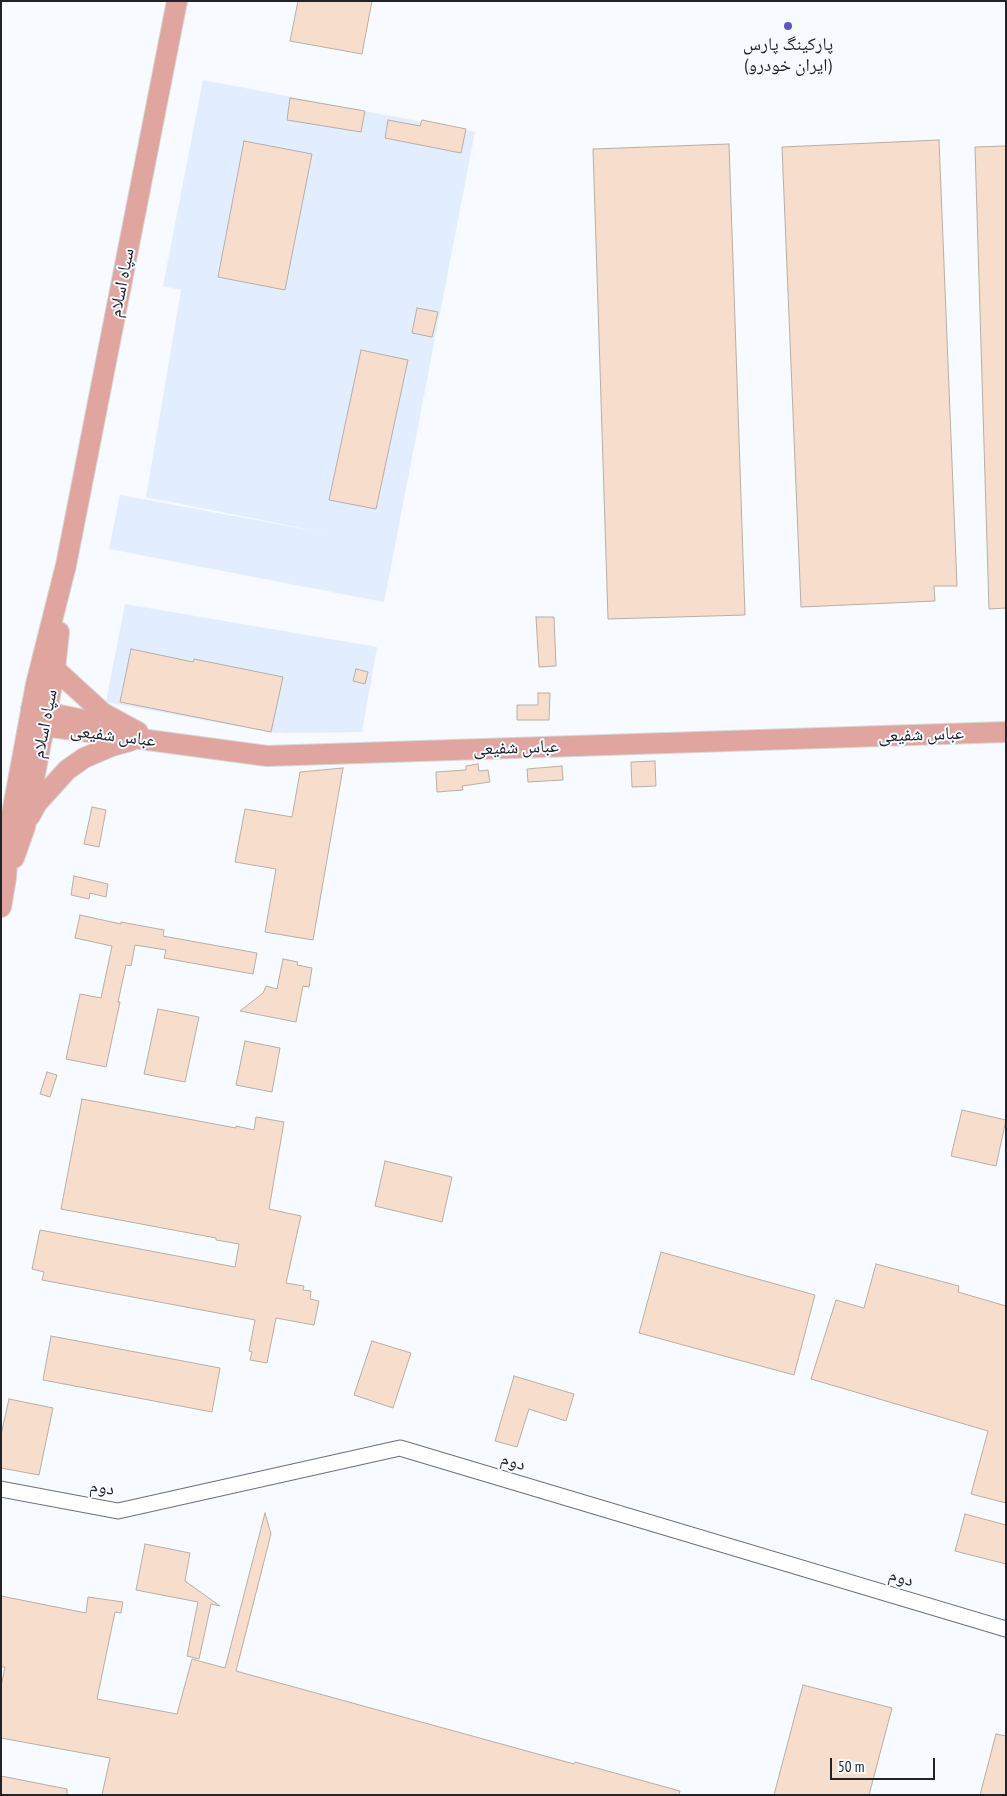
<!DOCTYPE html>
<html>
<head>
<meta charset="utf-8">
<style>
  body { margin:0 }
  #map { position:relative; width:1007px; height:1796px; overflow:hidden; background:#f7fafe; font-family:"PT Sans Narrow",sans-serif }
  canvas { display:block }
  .frame { position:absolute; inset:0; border:2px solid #202327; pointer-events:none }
  .scale { position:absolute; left:830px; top:1758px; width:105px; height:22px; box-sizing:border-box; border:2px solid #202327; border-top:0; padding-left:6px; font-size:15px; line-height:18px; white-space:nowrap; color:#202327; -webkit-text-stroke:4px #f7fafe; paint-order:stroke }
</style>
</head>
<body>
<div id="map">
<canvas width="1007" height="1796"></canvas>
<div class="frame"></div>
<div class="scale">50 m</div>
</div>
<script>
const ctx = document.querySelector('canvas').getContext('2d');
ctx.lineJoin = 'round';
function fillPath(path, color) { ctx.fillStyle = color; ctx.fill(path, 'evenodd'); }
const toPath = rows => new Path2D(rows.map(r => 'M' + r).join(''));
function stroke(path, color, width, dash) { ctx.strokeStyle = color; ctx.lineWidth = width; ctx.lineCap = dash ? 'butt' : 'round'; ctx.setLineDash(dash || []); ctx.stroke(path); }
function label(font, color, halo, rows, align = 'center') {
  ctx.font = font + ' "PT Sans Narrow","Noto Naskh Arabic",sans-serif'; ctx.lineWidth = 4; ctx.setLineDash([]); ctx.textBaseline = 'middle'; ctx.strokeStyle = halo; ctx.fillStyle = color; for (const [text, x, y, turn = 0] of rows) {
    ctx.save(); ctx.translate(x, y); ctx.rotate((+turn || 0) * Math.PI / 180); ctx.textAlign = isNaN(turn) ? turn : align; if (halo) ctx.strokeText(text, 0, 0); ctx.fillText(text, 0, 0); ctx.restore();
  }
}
const built = toPath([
  [203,80,475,132,384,602,109,549,120,495,326,533,146,497,181,290,163,286],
  [125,604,377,647,362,732,274,733,106,702]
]);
const building = toPath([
  [298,1,372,1,362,54,290,41,298,1],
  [290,98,365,111,361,132,287,120,290,98],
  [388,120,420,126,422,120,466,129,461,153,385,138,388,120],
  [939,140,957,586,934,586,935,601,801,607,782,147,939,140],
  [244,141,312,154,285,290,218,277,244,141],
  [729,144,745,615,608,619,593,149,729,144],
  [1006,146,1006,608,989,609,975,147,1006,146],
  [417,308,438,312,432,337,412,333,417,308],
  [361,350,408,360,376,509,329,500,361,350],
  [536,617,554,617,556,666,539,667,536,617],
  [131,649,193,662,194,659,283,677,271,732,120,702,131,649],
  [356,669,368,672,365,684,353,681,356,669],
  [538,693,550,693,549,720,517,720,517,705,538,705,538,693],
  [655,761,656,786,632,787,631,762,655,761],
  [478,764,479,771,488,770,490,782,462,786,463,790,437,792,436,772,466,770,466,766,478,764],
  [562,766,563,780,528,782,527,769,562,766],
  [343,768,313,940,265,932,276,869,235,862,245,809,292,817,300,772,343,768],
  [92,807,106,810,99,847,84,844,92,807],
  [74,876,108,884,106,897,90,893,89,899,71,895,74,876],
  [80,915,121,924,121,922,164,930,163,936,257,953,253,974,164,958,166,950,135,945,131,966,126,965,118,1002,120,1002,106,1067,66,1059,80,994,101,998,112,946,75,938,80,915],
  [283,959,298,962,297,965,312,968,309,987,303,986,296,1022,240,1011,263,993,266,986,277,989,283,959],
  [158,1009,199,1017,185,1082,144,1074,158,1009],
  [245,1041,280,1048,272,1092,236,1085,245,1041],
  [47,1072,57,1075,50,1097,40,1094,47,1072],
  [82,1099,236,1128,236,1126,254,1130,256,1117,284,1122,269,1209,301,1216,286,1283,304,1286,303,1290,311,1291,310,1299,319,1301,314,1325,276,1318,267,1363,250,1360,252,1352,249,1351,255,1320,42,1280,44,1272,32,1269,40,1230,235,1267,239,1244,216,1240,216,1238,61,1209,82,1099],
  [962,1110,1006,1120,996,1166,951,1156,962,1110],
  [385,1161,452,1177,442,1222,375,1206,385,1161],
  [661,1252,815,1295,794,1375,639,1333,661,1252],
  [876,1264,959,1286,958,1292,1006,1306,1006,1503,971,1494,988,1431,811,1379,836,1300,864,1308,876,1264],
  [51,1336,220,1368,212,1412,43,1380,51,1336],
  [372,1341,411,1353,393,1408,354,1395,372,1341],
  [514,1376,574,1394,566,1421,529,1409,517,1447,495,1441,514,1376],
  [9,1399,53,1408,39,1475,1,1468,1,1435,9,1399],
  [265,1513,271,1534,236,1671,574,1764,575,1762,680,1791,679,1795,102,1795,110,1758,1,1738,1,1687,5,1667,1,1667,1,1596,86,1613,88,1597,123,1602,121,1613,115,1612,97,1699,177,1714,192,1659,225,1668,265,1513],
  [965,1514,1006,1525,1006,1564,955,1551,965,1514],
  [145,1544,190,1553,185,1581,220,1606,211,1604,199,1659,187,1656,198,1602,136,1590,145,1544],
  [803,1685,892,1708,869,1795,774,1795,803,1685],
  [996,1734,1006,1736,1006,1795,980,1795,996,1734],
  [1,1776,67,1789,67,1795,1,1795,1,1776]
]);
const minor = toPath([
  [1,1489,118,1511,400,1448,1006,1629]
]);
const major = toPath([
  [55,669,103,713,138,732],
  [31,709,89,721],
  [29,724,267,756,1006,732],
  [30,816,37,803,67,770,84,758,112,746,130,741],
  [14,858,25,827,55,669,59,632],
  [1,907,6,878,10,824,36,684,66,565,177,1]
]);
const markers = [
  [788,26,5,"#5d53cb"]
];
const poiNames = [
  ["پارکینگ پارس",788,45],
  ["(ایران خودرو)",788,66]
];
const streetNames = [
  ["سپاه اسلام",122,283,-79],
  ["سپاه اسلام",45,724,-79],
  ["عباس شفیعی",921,735,-2],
  ["عباس شفیعی",113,736,7],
  ["عباس شفیعی",516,748,-2],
  ["دوم",513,1462,17],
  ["دوم",102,1488,9],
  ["دوم",901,1578,17]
];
fillPath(built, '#e2eeff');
fillPath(building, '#f7decc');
stroke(building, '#b8aea6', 1);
stroke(minor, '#6b717a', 17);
stroke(major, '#d7d7d8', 22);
stroke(minor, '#fff', 15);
stroke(major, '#dfa59e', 20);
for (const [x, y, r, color] of markers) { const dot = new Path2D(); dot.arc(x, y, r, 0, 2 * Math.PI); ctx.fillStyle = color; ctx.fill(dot); stroke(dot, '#f7fafe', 2); }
label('18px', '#202327', '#f7fafe', poiNames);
label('18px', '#202327', '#f7fafe', streetNames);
</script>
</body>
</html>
